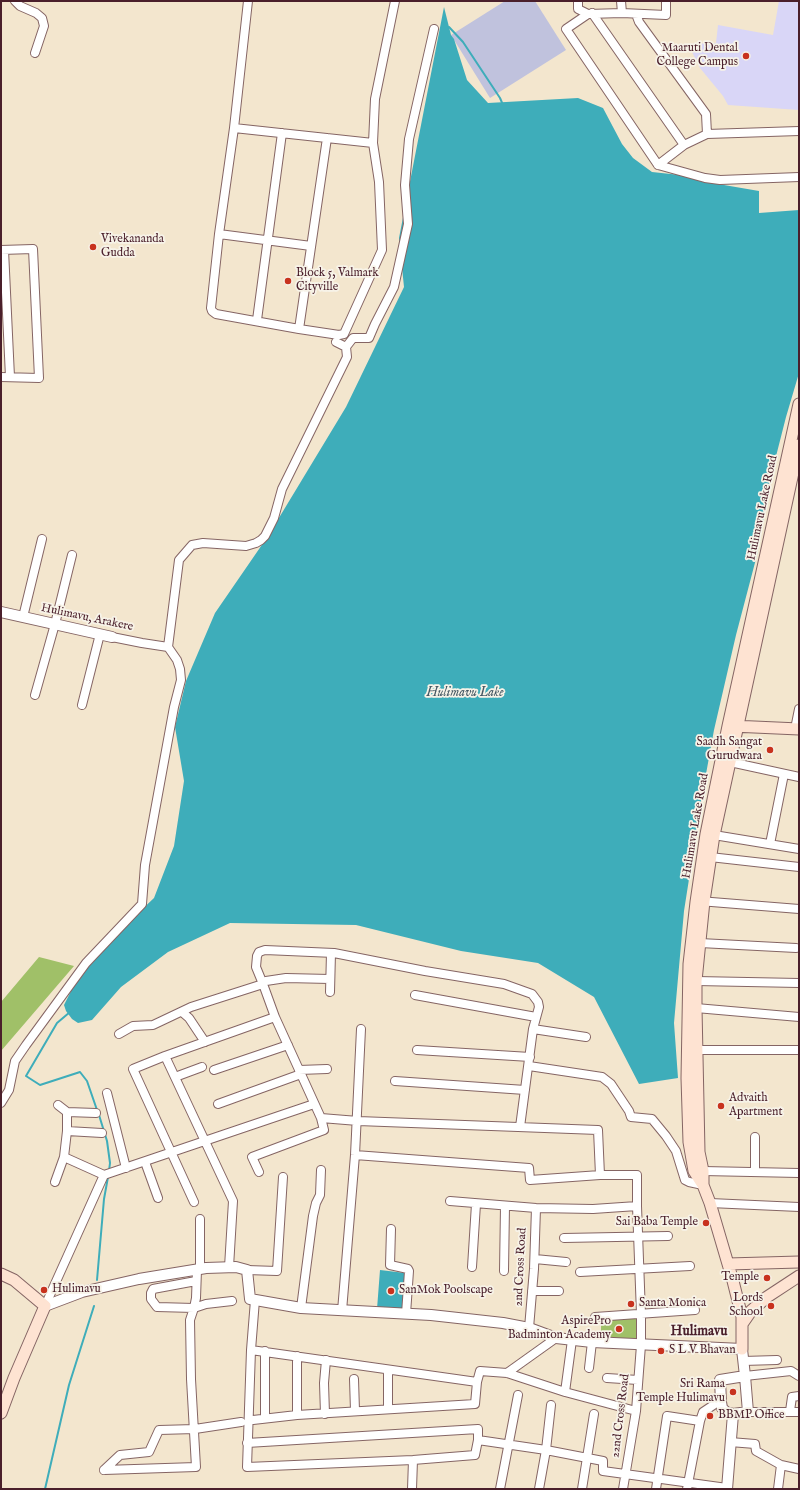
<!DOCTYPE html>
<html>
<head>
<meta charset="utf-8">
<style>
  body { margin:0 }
  #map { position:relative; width:800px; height:1490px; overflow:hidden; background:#f3e6ce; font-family:"IM FELL English",serif }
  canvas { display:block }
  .frame { position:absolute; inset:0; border:2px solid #4a1f2b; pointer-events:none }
</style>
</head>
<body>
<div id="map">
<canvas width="800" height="1490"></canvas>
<div class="frame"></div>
</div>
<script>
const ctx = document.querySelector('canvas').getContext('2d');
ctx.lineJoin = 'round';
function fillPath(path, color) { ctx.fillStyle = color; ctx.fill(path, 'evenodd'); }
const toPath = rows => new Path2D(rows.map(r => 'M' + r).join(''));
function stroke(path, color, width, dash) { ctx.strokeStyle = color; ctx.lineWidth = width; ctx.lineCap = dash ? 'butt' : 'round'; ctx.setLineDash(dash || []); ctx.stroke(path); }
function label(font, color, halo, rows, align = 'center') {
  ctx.font = font + ' "IM FELL English",serif'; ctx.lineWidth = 3.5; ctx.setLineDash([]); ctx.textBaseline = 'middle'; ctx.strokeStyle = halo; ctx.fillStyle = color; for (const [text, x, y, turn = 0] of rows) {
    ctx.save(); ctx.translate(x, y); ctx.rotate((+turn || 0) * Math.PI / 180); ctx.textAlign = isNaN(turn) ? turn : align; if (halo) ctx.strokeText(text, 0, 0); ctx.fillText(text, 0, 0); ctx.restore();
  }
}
const built = toPath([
  [779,1,799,2,799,110,728,105,723,96,700,68,688,44,716,43,718,25,773,35]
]);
const industrial = toPath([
  [505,1,535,1,566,50,490,98,451,35]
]);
const green = toPath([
  [39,957,74,966,1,1051,1,1002],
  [637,1318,637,1339,601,1339,601,1319]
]);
const water = toPath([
  [444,7,451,35,454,39,467,80,488,103,578,98,603,108,622,144,633,158,652,172,680,175,724,185,759,191,759,213,799,210,799,373,786,417,772,472,757,555,736,635,714,730,702,796,684,911,674,1023,678,1078,639,1084,594,997,538,963,461,951,356,925,230,923,168,952,121,987,92,1020,78,1023,72,1019,66,1011,64,1005,75,983,113,937,154,898,174,846,184,781,175,727,186,681,215,613,268,536,346,407,404,287,399,238],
  [380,1270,405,1273,404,1311,377,1309]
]);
const stream = toPath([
  [449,27,463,42,500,98,503,105],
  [70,1012,57,1023,26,1076,40,1085,80,1072,87,1081,97,1110],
  [99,1115,107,1141,110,1163,109,1171],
  [97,1280,104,1199,108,1177],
  [45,1489,69,1385,94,1306]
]);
const minor = toPath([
  [15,1,20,6,36,13,42,18,44,26,35,53],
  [248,1,234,128,219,234,211,308,212,311,216,314,299,329,339,335,344,334,382,250,379,182,373,143],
  [578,1,578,9,588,14,622,13,666,15,666,1],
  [621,1,622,13],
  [592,13,684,145],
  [588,14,566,29,658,165,684,145,707,134,799,131],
  [636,14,639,22,706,114,707,134],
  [234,128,373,143,375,99,395,1],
  [658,165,705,178,720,180,799,177],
  [219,234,311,246],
  [1,250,33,249,39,378,1,377],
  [4,250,10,377],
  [257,320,282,133],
  [299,329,327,138],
  [346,347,353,338,369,338,375,324,394,287,408,224,405,185,409,139,434,29],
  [23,617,42,539],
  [112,637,142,643,168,647],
  [35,695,55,624,72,555],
  [82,705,100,634],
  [796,724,799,709],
  [730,762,799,777],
  [714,835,799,849],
  [770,844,784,774],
  [710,857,799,867],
  [699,901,799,909],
  [700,943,796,948],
  [330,979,286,978,266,981,263,984,256,967,257,956,259,952,265,950,334,953,425,971,504,984,532,994,538,1002,539,1007,533,1029,520,1127],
  [696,981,799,983],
  [330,992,331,953],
  [415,995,536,1017],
  [696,1008,799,1017],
  [182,1012,189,1018,205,1042],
  [533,1029,586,1037],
  [119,1034,133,1026,153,1025,191,1007,263,984,275,1017],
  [417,1050,530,1057],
  [692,1050,799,1050],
  [165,1056,233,1201,229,1267],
  [529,1066,602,1077,611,1084,629,1111,631,1117,652,1119,666,1136,676,1151,685,1180,689,1182,703,1185],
  [214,1070,288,1045],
  [299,1070,327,1069],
  [175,1077,202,1067],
  [395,1081,525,1090],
  [107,1093,126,1168],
  [1,1103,9,1090,15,1061,26,1045,86,963,142,904,145,865,174,707,181,680,180,669,177,660,168,647,179,560,192,545,203,543,246,546,256,543,261,540,265,536,274,518,282,489,347,357,346,347,336,342],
  [218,1104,301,1074],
  [67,1112,96,1113],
  [67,1131,102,1133],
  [355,1155,529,1168,530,1180,600,1175,637,1175,637,1206,641,1314,641,1345,636,1411,623,1489],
  [64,1157,104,1175,314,1104],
  [145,1162,158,1198],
  [703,1171,799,1173],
  [259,1172,252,1157,324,1130,321,1118],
  [755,1172,755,1137],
  [55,1182,64,1157,67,1131,67,1112,58,1105],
  [450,1201,536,1208,593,1209,637,1206],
  [194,1202,133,1069,165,1056,275,1017,321,1118,358,1121,598,1130,600,1175],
  [710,1203,799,1207],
  [391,1229,390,1265,408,1269,409,1271,406,1314],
  [564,1238,668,1236],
  [535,1259,566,1262],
  [472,1267,476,1204],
  [200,1269,200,1219],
  [247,1270,277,1271,283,1177],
  [504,1271,505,1206],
  [580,1272,690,1266],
  [196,1281,153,1289,151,1293,151,1299,157,1307,194,1308,196,1298,197,1270],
  [532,1291,559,1291],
  [255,1300,251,1350,247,1467,413,1460,475,1455,478,1440,546,1450,603,1461,603,1471,727,1488],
  [45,1306,104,1175],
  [301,1308,313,1216,316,1203,320,1195,321,1170],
  [342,1311,355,1155,361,1029],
  [595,1317,695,1310],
  [529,1328,534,1269,536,1208],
  [251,1350,477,1382],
  [743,1361,777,1360],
  [589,1368,592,1342],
  [388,1370,388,1409],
  [507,1373,556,1338],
  [745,1376,791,1371,799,1376],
  [607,1378,638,1380],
  [354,1379,355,1411],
  [565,1392,572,1340],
  [790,1411,792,1397,799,1396],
  [748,1412,799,1412],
  [325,1414,324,1383,326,1360],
  [297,1415,297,1356],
  [265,1418,265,1351],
  [253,1420,297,1415,475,1404,477,1382,480,1371,507,1373,565,1392,636,1411],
  [730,1442,755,1444,756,1451,781,1465],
  [247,1443,478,1429,478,1440],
  [104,1470,196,1467,191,1379,190,1320,194,1308,206,1304,232,1301],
  [104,1470,120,1455,149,1452,159,1430,195,1429,241,1422],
  [412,1489,413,1460],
  [500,1489,518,1395],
  [539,1489,546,1450,551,1405],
  [582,1489,594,1414],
  [656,1489,667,1416,700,1421],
  [687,1489,700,1421,703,1412,721,1400],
  [778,1489,781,1465,799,1469]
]);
const tertiary = toPath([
  [1,612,112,637],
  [45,1306,82,1292,139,1279,206,1268,236,1267,247,1270,250,1299,301,1308,431,1315,503,1323,529,1328,556,1338,592,1342,742,1349,745,1376],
  [745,1376,748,1412,733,1414,726,1412,722,1408,721,1402,720,1380,745,1376],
  [727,1489,733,1414]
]);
const secondary = toPath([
  [732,726,799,729],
  [703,1185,703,1171,699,1152,696,1008,696,981,704,901,714,835,799,445],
  [728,1264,799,1262],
  [1,1274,14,1280,45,1306,14,1378,1,1413],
  [742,1324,751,1311,767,1297,799,1276],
  [742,1349,742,1317,733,1281,710,1203,703,1185,694,1171,689,1142,687,1078,689,964,696,902,706,834,728,726,799,404]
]);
const markers = [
  [746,56,4,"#c8321e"],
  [93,247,4,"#c8321e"],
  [288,281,4,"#c8321e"],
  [770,750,4,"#c8321e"],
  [721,1106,4,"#c8321e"],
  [706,1223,4,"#c8321e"],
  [767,1278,4,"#c8321e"],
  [44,1290,4,"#c8321e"],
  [391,1291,4,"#c8321e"],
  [631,1304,4,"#c8321e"],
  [771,1306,4,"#c8321e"],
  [619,1329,4,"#c8321e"],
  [661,1351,4,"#c8321e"],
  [733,1392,4,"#c8321e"],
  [710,1416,4,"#c8321e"]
];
const poiNames = [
  ["Maaruti Dental",738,49,"right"],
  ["College Campus",738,63,"right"],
  ["Vivekananda",101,240],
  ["Gudda",101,254],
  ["Block 5, Valmark",296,274],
  ["Cityville",296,288],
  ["Saadh Sangat",762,743,"right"],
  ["Gurudwara",762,757,"right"],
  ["Advaith",729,1099],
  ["Apartment",729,1113],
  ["Sai Baba Temple",698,1223,"right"],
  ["Temple",759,1278,"right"],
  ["Hulimavu",52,1290],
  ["SanMok Poolscape",399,1291],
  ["Lords",763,1299,"right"],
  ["School",763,1313,"right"],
  ["Santa Monica",639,1304],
  ["AspirePro",611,1322,"right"],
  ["Badminton Academy",611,1336,"right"],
  ["S L V Bhavan",669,1351],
  ["Sri Rama",725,1385,"right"],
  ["Temple Hulimavu",725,1399,"right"],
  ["BBMP Office",718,1416]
];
const streetNames = [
  ["Hulimavu Lake Road",763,508,-78],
  ["Hulimavu, Arakere",87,618,12],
  ["Hulimavu Lake Road",696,826,-80],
  ["2nd Cross Road",521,1267,-87],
  ["22nd Cross Road",621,1416,-83]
];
const waterNames = [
  ["Hulimavu Lake",465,693]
];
const quarterNames = [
  ["Hulimavu",699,1332]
];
fillPath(built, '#d9d6f7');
fillPath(industrial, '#c0c2dd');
fillPath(green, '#a0c068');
fillPath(water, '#3eadba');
stroke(stream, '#3eadba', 2);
stroke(minor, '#856564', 10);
stroke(tertiary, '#856564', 12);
stroke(secondary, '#856564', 13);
stroke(minor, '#fff', 8);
stroke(tertiary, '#fff', 10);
stroke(secondary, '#fee3d2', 11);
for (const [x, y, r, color] of markers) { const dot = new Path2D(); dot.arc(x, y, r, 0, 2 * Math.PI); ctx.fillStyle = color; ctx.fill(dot); stroke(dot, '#f7f3e8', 1.5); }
label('12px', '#4a1f2b', '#f7f3e8', poiNames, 'left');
label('12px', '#4a1f2b', '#f7f3e8', streetNames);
label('italic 13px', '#455864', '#f7f3e8', waterNames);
label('bold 14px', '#4a1f2b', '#f7f3e8', quarterNames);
</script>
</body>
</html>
